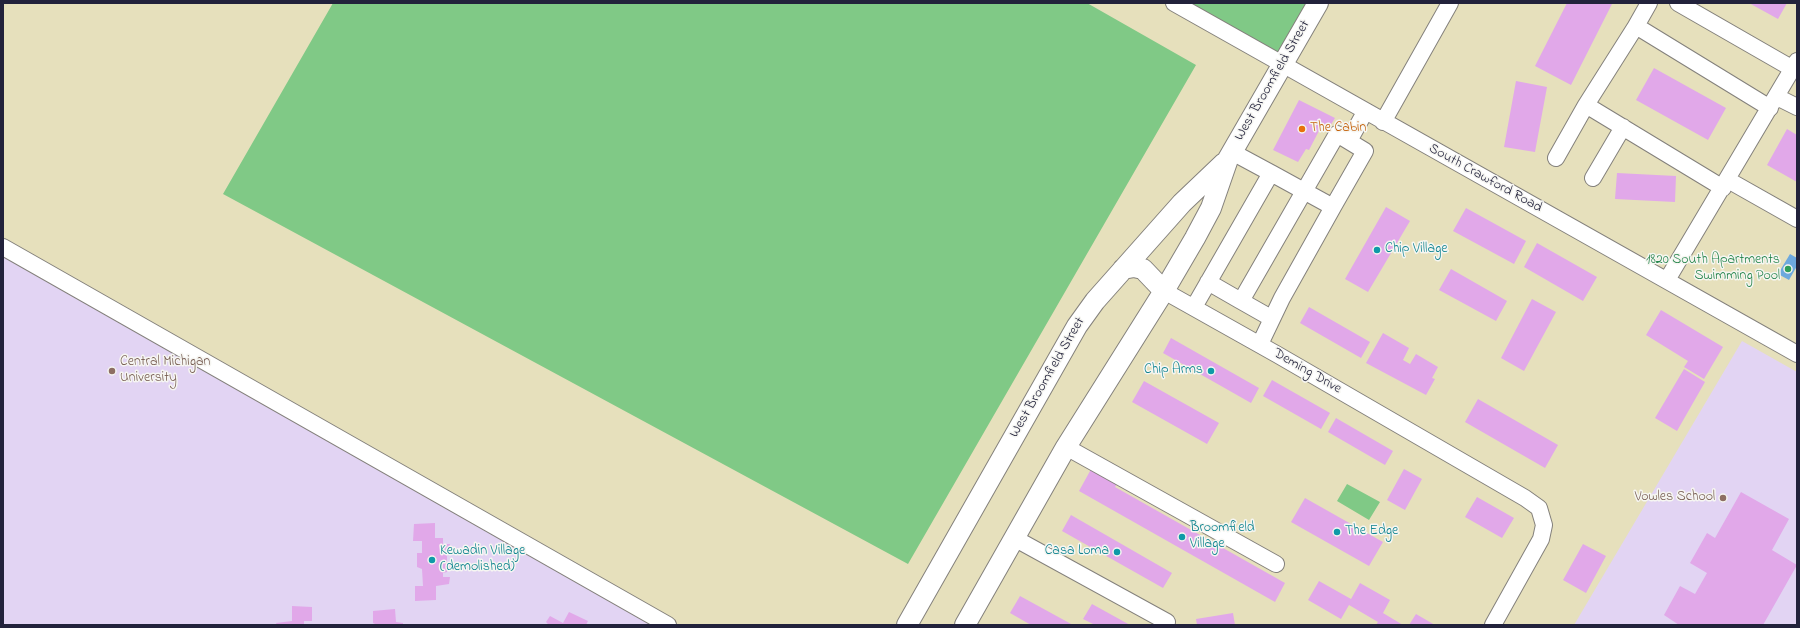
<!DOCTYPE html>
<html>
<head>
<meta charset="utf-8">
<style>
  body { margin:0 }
  #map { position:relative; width:1800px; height:628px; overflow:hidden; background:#e6e0bc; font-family:"Indie Flower",sans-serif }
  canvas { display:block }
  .frame { position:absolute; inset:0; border:4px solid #22223b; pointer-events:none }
</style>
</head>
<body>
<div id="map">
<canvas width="1800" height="628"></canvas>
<div class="frame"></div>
</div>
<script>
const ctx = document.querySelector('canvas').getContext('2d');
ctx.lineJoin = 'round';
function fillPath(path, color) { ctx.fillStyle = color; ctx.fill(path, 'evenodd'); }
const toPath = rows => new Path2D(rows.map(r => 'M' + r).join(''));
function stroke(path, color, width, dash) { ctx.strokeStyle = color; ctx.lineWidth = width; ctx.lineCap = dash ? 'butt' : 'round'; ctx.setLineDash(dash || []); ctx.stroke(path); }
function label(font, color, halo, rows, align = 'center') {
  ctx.font = font + ' "Indie Flower",sans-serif'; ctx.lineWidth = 3; ctx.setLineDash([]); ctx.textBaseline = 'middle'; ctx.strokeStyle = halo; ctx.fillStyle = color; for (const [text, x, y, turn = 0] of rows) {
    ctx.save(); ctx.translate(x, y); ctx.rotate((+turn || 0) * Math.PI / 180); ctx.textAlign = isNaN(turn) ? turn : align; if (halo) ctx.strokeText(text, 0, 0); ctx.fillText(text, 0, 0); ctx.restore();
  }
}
const built = toPath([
  [3,247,668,625,3,625],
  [1742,341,1797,372,1797,625,1574,625]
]);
const green = toPath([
  [333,3,1087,3,1196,65,908,564,223,194],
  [1172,3,1313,3,1278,64],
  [1347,484,1380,502,1369,520,1337,501]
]);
const water = toPath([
  [1790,254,1797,258,1797,266,1789,280,1778,274]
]);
const building = toPath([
  [1567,3,1612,4,1571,85,1535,66],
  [1749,3,1787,3,1778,19],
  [1654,68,1726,108,1708,140,1636,100],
  [1516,81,1547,87,1535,152,1504,147],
  [1299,100,1335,118,1327,131,1321,127,1309,150,1306,149,1298,162,1273,150],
  [1787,129,1797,135,1797,182,1767,165],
  [1617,173,1676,176,1675,202,1615,199],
  [1386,207,1410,221,1368,292,1345,279],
  [1466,208,1526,241,1514,264,1453,231],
  [1537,243,1597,277,1583,301,1524,267],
  [1451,269,1507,301,1496,321,1439,290],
  [1532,299,1556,312,1524,371,1501,358],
  [1309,307,1370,342,1361,358,1300,323],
  [1661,310,1723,347,1704,379,1684,367,1688,361,1646,335],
  [1383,333,1409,348,1403,360,1410,364,1416,354,1438,367,1432,378,1435,379,1426,395,1366,363],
  [1171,338,1259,388,1251,403,1163,353],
  [1684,369,1705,382,1677,431,1655,418],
  [1272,380,1330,413,1321,429,1263,396],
  [1144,381,1219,423,1207,444,1132,402],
  [1478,399,1558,445,1545,468,1465,422],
  [1336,418,1393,451,1385,465,1328,432],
  [1095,462,1121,477,1115,487,1285,583,1275,602,1079,491],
  [1404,469,1422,479,1405,510,1387,500],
  [1741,492,1789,519,1772,550,1797,565,1763,625,1679,625,1664,615,1680,586,1695,594,1707,573,1690,563,1707,533,1715,538],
  [1477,497,1514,518,1502,538,1465,517],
  [1305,498,1383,542,1369,566,1291,522],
  [1071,515,1172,573,1163,588,1062,531],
  [435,523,435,538,443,538,443,544,450,544,450,552,447,552,447,572,443,573,443,577,450,577,449,584,436,586,436,600,415,601,415,586,423,586,422,569,417,567,417,553,422,553,422,541,413,541,414,524],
  [1583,544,1606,556,1586,593,1563,580],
  [1319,581,1351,599,1360,583,1390,600,1383,613,1403,625,1376,625,1378,622,1349,605,1341,619,1308,600],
  [1020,596,1073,625,1031,625,1010,613],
  [1092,604,1130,625,1095,625,1083,619],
  [292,606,312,607,312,621,304,621,304,625,277,625,276,623,292,621],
  [395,609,396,622,403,623,403,625,377,625,373,623,373,611],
  [569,612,588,621,586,625,549,625,546,622,550,616,563,623],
  [1233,613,1235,625,1197,625,1196,619],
  [1416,614,1435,625,1409,625]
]);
const minor = toPath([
  [1174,3,1797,354],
  [1649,3,1636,26,1770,108],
  [1678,3,1793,69],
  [1636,26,1586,105,1723,188],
  [1777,97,1797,107],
  [1383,122,1450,3],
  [1349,141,1365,112],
  [1556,158,1586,105],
  [1593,178,1623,127],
  [1728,180,1797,219],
  [3,247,668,625],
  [1667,280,1797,61],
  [1208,282,1241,301],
  [1164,291,1278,355,1525,498,1539,508,1544,525,1541,539,1493,625],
  [1194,307,1271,173,1232,152],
  [1271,318,1241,301,1337,134,1365,151,1333,207],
  [1260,344,1282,298,1333,207,1271,173],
  [1066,447,1276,564],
  [1014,538,1167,622]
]);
const major = toPath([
  [1123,269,1134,267,1143,269,1164,291],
  [907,625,1077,326,1095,301,1182,203,1224,163],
  [965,625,1066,447,1164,291,1195,238,1211,208,1228,159,1318,3]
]);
const markers = [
  [1302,129,4,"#e8710a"],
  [1377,250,4,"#0f9aa8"],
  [1788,269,4,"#2e9e5b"],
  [112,371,4,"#8d6e63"],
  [1211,371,4,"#0f9aa8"],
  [1723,498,4,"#8d6e63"],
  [1337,532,4,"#0f9aa8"],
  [1182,537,4,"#0f9aa8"],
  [1117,552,4,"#0f9aa8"],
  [432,560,4,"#0f9aa8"]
];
const streetNames = [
  ["West Broomfield Street",1273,81,-60],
  ["South Crawford Road",1485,179,29],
  ["Deming Drive",1307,372,30],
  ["West Broomfield Street",1048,378,-60]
];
const foodNames = [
  ["The Cabin",1310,129]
];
const cultureNames = [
  ["Chip Village",1385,250],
  ["Chip Arms",1203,371,"right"],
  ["Broomfield",1190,529],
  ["Village",1190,545],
  ["The Edge",1345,532],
  ["Kewadin Village",440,552],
  ["(demolished)",440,568],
  ["Casa Loma",1109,552,"right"]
];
const leisureNames = [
  ["1820 South Apartments",1780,261],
  ["Swimming Pool",1780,277]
];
const educationNames = [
  ["Central Michigan",120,363],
  ["University",120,379],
  ["Vowles School",1715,498,"right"]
];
fillPath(built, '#e2d4f3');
fillPath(green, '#80c986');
fillPath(water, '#6da9de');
fillPath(building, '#e1a8e9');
stroke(minor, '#84817c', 18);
stroke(major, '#84817c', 22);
stroke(minor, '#fff', 16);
stroke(major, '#fff', 20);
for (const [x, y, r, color] of markers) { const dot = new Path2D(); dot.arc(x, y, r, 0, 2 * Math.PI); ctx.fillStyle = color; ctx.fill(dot); stroke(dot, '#f6f6f2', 1.5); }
label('14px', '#22223b', '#f6f6f2', streetNames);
label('14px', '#c56008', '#f6f6f2', foodNames, 'left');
label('14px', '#0d838f', '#f6f6f2', cultureNames, 'left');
label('14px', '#27864d', '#f6f6f2', leisureNames, 'right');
label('14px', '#785e54', '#f6f6f2', educationNames, 'left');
</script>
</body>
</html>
